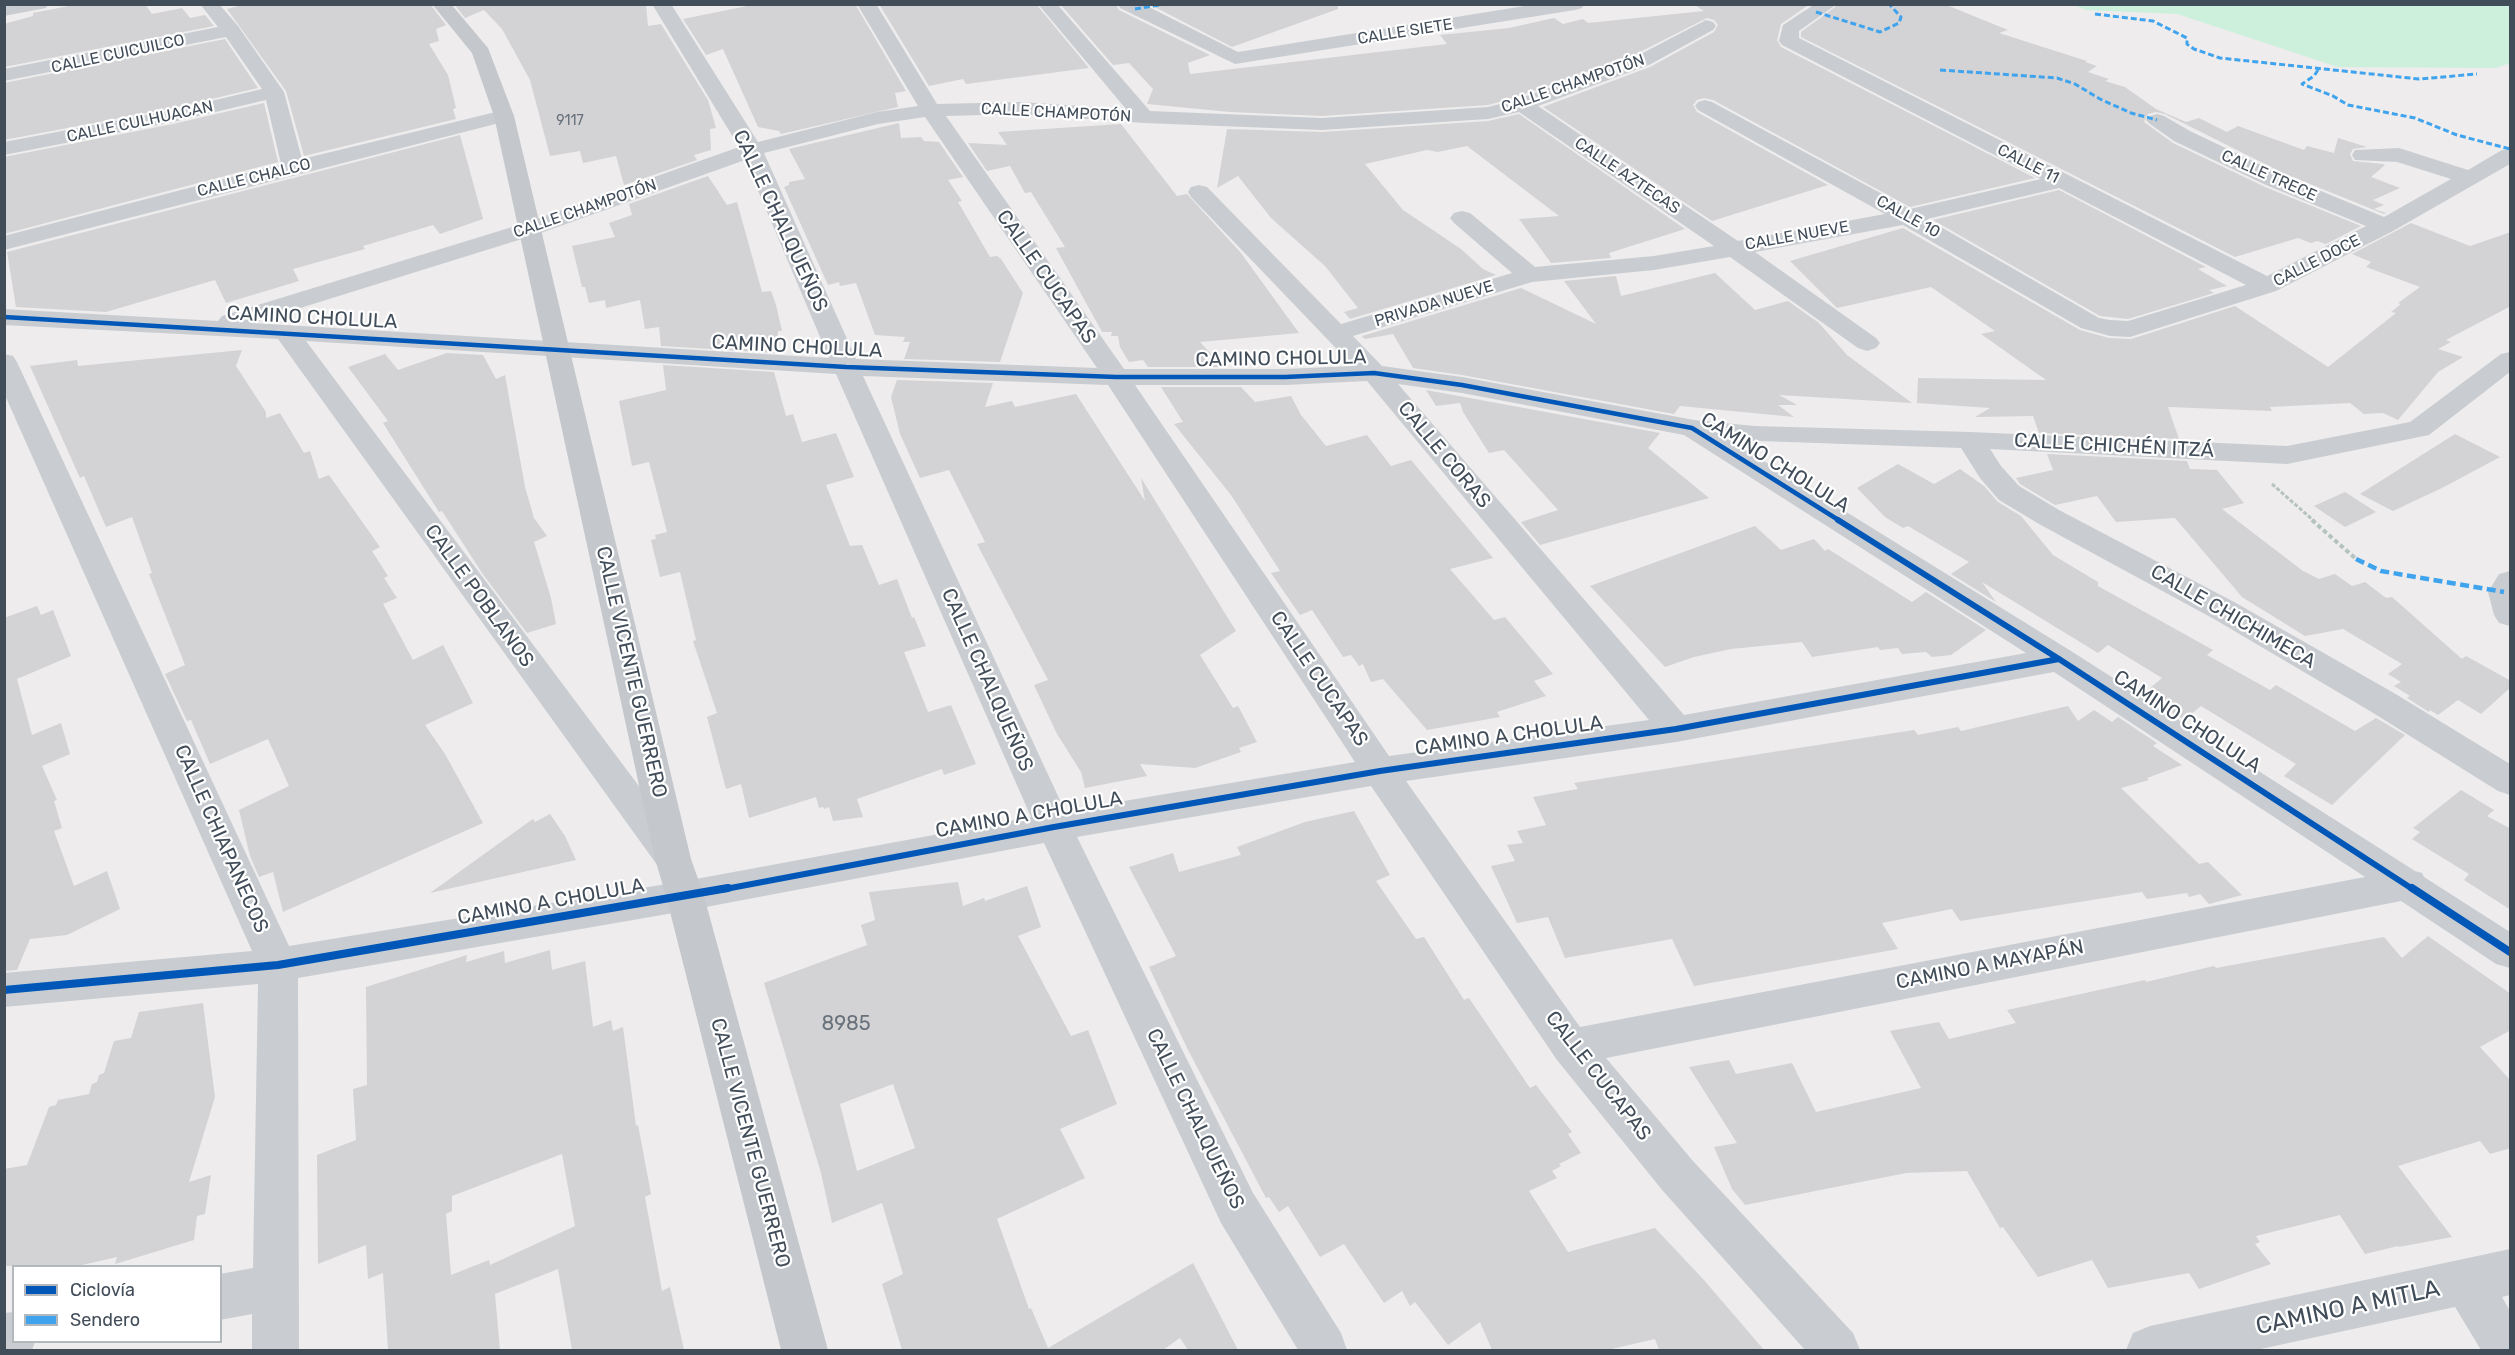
<!DOCTYPE html>
<html>
<head>
<meta charset="utf-8">
<style>
  body { margin:0 }
  #map { position:relative; width:2515px; height:1355px; overflow:hidden; background:#eeecec; font-family:Rubik,sans-serif }
  canvas { display:block }
  .frame { position:absolute; inset:0; border:6px solid #424d5a; pointer-events:none }
  .legend { position:absolute; left:12px; top:1265px; width:210px; height:78px; box-sizing:border-box; background:#fff; border:2px solid #b3b8bd; margin:0; padding:8px 10px; list-style:none; font-size:18px; color:#424d5a }
  .legend li { display:flex; align-items:center; gap:12px; height:30px }
  .legend b { width:30px; border:2px solid #b3b8bd }
</style>
</head>
<body>
<div id="map">
<canvas width="2515" height="1355"></canvas>
<div class="frame"></div>
<ul class="legend">
<li><b style="height:8px;background:#0057b8"></b>Ciclovía</li>
<li><b style="height:8px;background:#3fa4ed"></b>Sendero</li>
</ul>
</div>
<script>
const ctx = document.querySelector('canvas').getContext('2d');
ctx.lineJoin = 'round';
function fillPath(path, color) { ctx.fillStyle = color; ctx.fill(path, 'evenodd'); }
const toPath = rows => new Path2D(rows.map(r => 'M' + r).join(''));
function stroke(path, color, width, dash) { ctx.strokeStyle = color; ctx.lineWidth = width; ctx.lineCap = dash ? 'butt' : 'round'; ctx.setLineDash(dash || []); ctx.stroke(path); }
function label(font, color, halo, rows, align = 'center') {
  ctx.font = font + ' Rubik,sans-serif'; ctx.lineWidth = 4.5; ctx.setLineDash([]); ctx.textBaseline = 'middle'; ctx.strokeStyle = halo; ctx.fillStyle = color; for (const [text, x, y, turn = 0] of rows) {
    ctx.save(); ctx.translate(x, y); ctx.rotate((+turn || 0) * Math.PI / 180); ctx.textAlign = isNaN(turn) ? turn : align; if (halo) ctx.strokeText(text, 0, 0); ctx.fillText(text, 0, 0); ctx.restore();
  }
}
const green = toPath([
  [2074,5,2510,5,2510,63,2496,68,2338,67,2177,14,2086,10]
]);
const building = toPath([
  [79,4,145,4,152,14,182,8,190,18,205,15,214,26,4,67,4,24,33,16,33,13],
  [246,4,430,4,446,25,436,29,439,41,429,44,448,75,456,108,453,109,456,119,304,156,286,91,227,9],
  [454,4,646,4,648,26,661,24,708,100,716,128,710,129,711,150,694,155,697,160,624,185,616,156,583,163,580,151,550,156,530,80,502,29,484,10,465,18],
  [757,4,855,4,906,91,895,93,898,107,781,134,779,131,758,127,723,49,706,55,683,19],
  [879,4,1036,4,1089,68,966,84,963,79,929,86],
  [1060,4,1116,4,1119,10,1210,55,1188,63,1190,74,1447,44,1440,35,1509,28,1554,18,1563,24,1583,19,1588,23,1704,11,1693,4,1810,4,1781,24,1777,40,1781,47,2035,178,1910,207,1713,100,1704,98,1697,100,1693,105,1697,112,1828,185,1712,221,1543,107,1650,67,1714,32,1718,25,1714,20,1707,18,1634,55,1514,98,1488,105,1322,116,1230,112,1147,104,1153,89,1129,63,1113,65],
  [1149,4,1338,4,1338,9,1232,47],
  [1839,4,1944,4,2008,30,1999,33,2087,61,2085,62,2097,66,2088,72,2109,79,2105,81,2125,87,2156,109,2186,122,2199,118,2227,132,2238,126,2304,150,2307,146,2334,153,2338,138,2367,147,2353,149,2350,154,2353,161,2383,164,2385,165,2371,177,2400,188,2373,200,2384,205,2374,209,2386,213,2384,214,2283,173,2165,114,2156,112,2148,114,2144,122,2173,143,2265,187,2361,226,2326,244,2317,241,2311,243,2298,238,2235,257,1801,37,1801,32],
  [225,39,258,88,173,108,4,140,4,83],
  [264,103,278,162,4,234,4,157,173,124],
  [1519,114,1685,229,1609,253,1611,258,1551,263,1519,219,1559,216,1467,146,1438,152,1427,150,1365,164,1403,210,1461,249,1483,269,1496,275,1350,319,1344,312,1358,308,1325,266,1271,218,1238,176,1217,188,1227,129,1322,132,1488,121],
  [899,123,901,138,921,137,924,141,939,142,963,177,948,180,962,201,958,202,990,257,997,256,1001,259,1023,293,1000,362,904,359,910,342,903,342,905,337,875,335,856,283,840,286,839,282,828,285,784,187,789,185,789,182,805,179,789,149],
  [1121,124,1177,196,1187,194,1241,253,1299,333,1200,342,1223,367,1148,367,1143,360,1129,362,1120,347,1118,336,1111,336,1112,332,1102,332,1056,248,1065,247,1031,192,1025,193,1010,166,987,171,968,143,1007,145,998,132],
  [460,135,483,219,440,234,433,225,363,246,365,249,293,269,299,281,226,303,215,280,106,312,16,307,7,252],
  [708,176,727,205,737,202,762,292,771,291,776,305,782,331,778,331,776,353,661,346,659,327,645,329,640,300,606,308,605,300,589,303,585,287,582,287,572,246,615,237,609,223,632,215,629,204],
  [2059,190,2206,267,2198,269,2227,286,2209,290,2214,293,2128,319,2100,316,1933,220],
  [2411,223,2470,246,2511,232,2511,306,2446,340,2451,342,2438,349,2463,357,2438,372,2398,420,2383,413,2364,414,2350,403,2270,407,2272,411,2168,407,2179,439,2039,433,2033,416,1975,417,1990,408,1917,403,1918,378,2046,380,1981,334,1995,331,1931,287,1837,308,1790,261,1903,228,2080,330,2109,338,2131,339,2235,306,2328,367,2396,313,2391,312,2401,304,2398,303,2420,287,2366,267,2371,262,2352,254],
  [1715,273,1755,310,1788,301,1819,323,1847,355,1912,403,1779,395,1797,405,1778,405,1794,417,1680,406,1674,414,1462,375,1413,368,1393,334,1365,339,1362,336,1521,288,1596,324,1564,281,1616,276,1621,296],
  [242,350,236,366,266,412,266,418,280,413,304,453,310,451,319,479,329,475,380,547,372,551,388,576,384,578,397,598,383,604,413,660,443,645,473,703,425,725,445,754,483,823,283,912,273,872,259,877,250,856,239,810,289,786,268,739,210,764,191,720,187,721,165,674,185,665,149,574,152,573,132,517,106,527,84,476,80,478,30,366,77,360,78,366],
  [447,353,483,355,496,379,505,375,525,487,534,518,547,536,534,542,551,598,556,624,527,633,482,573,442,511,439,512,383,423,388,421,348,367,385,354,398,370],
  [663,365,774,372,786,416,793,414,802,442,836,433,854,477,826,485,850,546,862,545,879,585,897,579,912,618,914,617,926,646,904,652,928,712,951,705,976,764,944,775,942,769,857,799,863,817,833,821,829,807,824,809,823,807,819,808,816,797,749,818,741,784,726,789,707,717,717,713,693,641,696,640,680,572,660,577,651,540,656,539,655,535,667,532,649,462,632,466,619,401,666,390],
  [897,380,993,383,985,407,1012,401,1015,407,1076,394,1145,501,1141,478,1236,631,1200,655,1233,708,1238,706,1257,742,1239,748,1241,752,1195,768,1140,764,1147,776,1085,788,1081,772,1057,734,1034,685,1048,680,977,544,985,542,949,470,920,478,900,434,891,397],
  [1161,387,1241,387,1255,402,1291,396,1301,415,1326,446,1367,435,1391,466,1411,460,1493,558,1450,569,1494,620,1505,617,1553,674,1534,681,1546,696,1497,712,1500,717,1427,730,1383,679,1371,682,1363,664,1359,666,1351,655,1343,657,1312,610,1300,615,1271,573,1280,571,1231,495,1174,424,1183,422],
  [1426,390,1660,433,1648,448,1709,498,1540,545,1521,522,1558,510,1504,450,1489,453,1463,412,1460,403,1436,406],
  [2455,434,2500,457,2444,487,2393,511,2360,494],
  [2047,454,2187,461,2190,469,2217,470,2244,503,2222,509,2303,571,2319,579,2335,574,2352,586,2365,582,2386,598,2392,597,2462,659,2466,656,2511,681,2511,687,2481,714,2458,700,2438,715,2430,710,2429,712,2407,698,2410,696,2394,686,2401,682,2388,674,2402,664,2343,629,2305,636,2242,597,2175,518,2116,522,2097,496,2055,505,2020,484,2016,478,2053,470],
  [1898,464,1934,484,1960,469,1984,486,1998,502,2021,516,2053,555,2098,582,2098,586,2213,650,2207,655,2270,690,2276,685,2355,731,2376,718,2405,735,2332,805,2284,776,2296,764,2201,706,2184,720,2143,694,2162,678,2108,645,2098,653,1982,582,1996,602,1951,574,1969,562,1908,526,1903,528,1885,517,1857,488],
  [2345,492,2376,512,2345,527,2314,506],
  [1755,526,1781,550,1814,539,1825,551,1828,549,1912,602,1926,592,1986,630,1951,655,1932,657,1926,652,1902,654,1898,648,1880,650,1878,647,1812,657,1802,642,1731,649,1694,657,1665,667,1590,586],
  [37,606,41,615,53,610,71,656,17,679,32,735,61,723,70,754,42,766,57,800,54,801,62,828,54,831,74,886,107,871,120,909,67,935,30,939,17,970,4,971,4,618],
  [2068,706,2078,721,2094,710,2112,722,2118,717,2157,743,2153,746,2182,765,2147,778,2149,780,2121,788,2199,864,2208,862,2242,895,2209,904,2200,894,2189,897,2187,893,2147,899,2142,892,1960,921,1952,909,1882,923,1898,949,1694,986,1672,939,1565,958,1548,917,1517,923,1491,866,1515,861,1507,845,1523,843,1517,831,1546,825,1533,797,1578,789,1574,783,1914,730,1918,735,1958,727,1961,731],
  [2461,790,2494,810,2487,816,2511,829,2511,910,2464,880,2469,874,2412,839,2420,832,2413,828],
  [1354,811,1390,875,1376,881,1416,939,1424,937,1464,1000,1469,998,1530,1088,1536,1085,1572,1132,1568,1134,1581,1153,1559,1164,1561,1166,1552,1171,1557,1178,1529,1191,1568,1252,1655,1228,1704,1280,1764,1350,1659,1350,1655,1339,1607,1350,1492,1350,1480,1322,1448,1345,1415,1302,1410,1306,1402,1291,1384,1303,1344,1244,1320,1257,1288,1206,1279,1212,1269,1197,1266,1198,1187,1048,1149,967,1176,956,1129,867,1173,853,1179,872,1241,855,1237,847,1305,822],
  [550,814,565,836,576,860,430,893,530,821,533,819,535,822],
  [958,882,963,906,984,898,985,901,1027,886,1041,927,1018,936,1071,1036,1088,1030,1117,1104,1060,1129,1085,1178,997,1219,1029,1309,1031,1308,1048,1348,1193,1263,1238,1350,1188,1350,1180,1338,1163,1350,902,1350,882,1284,903,1274,882,1203,832,1223,821,1173,764,983,867,945,861,925,875,920,869,892],
  [893,1084,915,1148,857,1171,840,1104],
  [2428,936,2511,994,2511,1030,2480,1047,2511,1081,2511,1148,2490,1154,2480,1141,2398,1166,2452,1237,2399,1247,2398,1246,2365,1254,2340,1215,2256,1236,2260,1242,2255,1244,2271,1264,2199,1289,2189,1273,2108,1288,2092,1260,2038,1277,2003,1227,2000,1228,1967,1171,1906,1173,1745,1205,1732,1189,1714,1147,1737,1143,1689,1067,1729,1060,1736,1074,1792,1063,1816,1112,1921,1088,1890,1031,1939,1022,1949,1039,2016,1023,2007,1010,2145,980,2146,982,2214,966,2216,968,2384,937,2402,958],
  [550,950,552,970,585,961,593,1027,611,1020,613,1031,623,1027,636,1126,638,1125,651,1194,645,1197,662,1291,670,1287,684,1350,572,1350,558,1269,495,1294,500,1350,388,1350,383,1273,368,1279,366,1245,318,1264,317,1155,356,1140,353,1089,367,1085,366,987,467,955,466,962,504,951,505,963],
  [562,1154,575,1226,490,1265,489,1260,451,1275,446,1214,452,1211,452,1196],
  [203,1003,215,1097,189,1182,211,1175,205,1214,197,1216,194,1240,115,1264,117,1257,78,1266,4,1266,4,1169,27,1165,49,1107,56,1105,58,1100,89,1094,92,1084,97,1082,99,1075,104,1073,114,1041,131,1038,139,1012]
]);
const pathFar1 = toPath([
  [2272,484,2314,521]
]);
const path = toPath([
  [2312,520,2356,559]
]);
const minor = toPath([
  [4,4,48,4,46,8,4,16,4,4],
  [200,4,219,4,238,26,284,92,302,159,504,110,511,112,514,116,511,120,4,250,4,236,281,164,266,100,173,122,4,155,4,142,173,110,262,89,226,37,4,81,4,69,218,27,200,4],
  [652,4,671,4,758,142,877,112,918,106,857,4,876,4,937,104,1021,102,1126,109,1038,4,1057,4,1150,111,1322,118,1488,107,1515,100,1635,57,1706,20,1713,22,1716,26,1713,30,1649,65,1538,106,1738,241,1885,214,1698,110,1695,106,1698,102,1705,100,1712,102,1910,209,2041,179,1782,45,1779,41,1783,25,1815,4,1837,4,1799,31,1799,38,2267,276,2366,226,2266,185,2174,141,2150,124,2146,120,2150,116,2157,114,2164,116,2190,131,2282,175,2384,217,2451,179,2397,162,2355,160,2352,155,2355,150,2399,148,2468,170,2502,150,2510,149,2510,164,2393,231,2276,291,2130,337,2110,336,2081,328,1903,225,1755,252,1876,338,1880,343,1876,348,1867,351,1858,348,1730,257,1654,270,1532,282,1353,336,1382,366,1462,377,1694,420,1754,426,1970,432,2287,446,2410,422,2501,354,2510,352,2510,372,2429,435,2287,464,1990,449,2001,466,2019,486,2059,510,2236,603,2394,693,2510,764,2510,795,2498,791,2370,711,2214,619,2039,524,1999,500,1980,478,1961,448,1730,440,2071,651,2415,871,2422,873,2424,877,2510,932,2510,968,2496,964,2401,901,1606,1058,1693,1161,1853,1333,1860,1350,1805,1350,1663,1191,1557,1060,1371,786,1077,837,1253,1193,1341,1333,1347,1350,1298,1350,1221,1223,1044,843,685,911,298,978,299,1350,252,1350,252,1314,220,1320,220,1274,253,1268,258,984,4,1007,4,973,252,951,4,393,4,354,13,356,17,362,289,946,685,881,1031,817,836,374,306,341,686,849,691,859,686,869,673,874,660,869,278,339,4,325,4,309,218,321,222,316,522,224,739,147,652,4],
  [1519,112,1714,246,1654,256,1535,267,1470,213,1462,211,1454,213,1450,218,1454,223,1512,273,1341,324,1207,187,1199,185,1191,187,1188,192,1191,197,1353,366,1285,369,1124,369,946,116,1021,114,1144,123,1322,130,1488,119,1519,112],
  [925,117,1097,368,856,359,764,153,878,124,925,117],
  [745,160,829,358,252,323,538,234,745,160],
  [2059,188,2246,285,2128,321,2110,320,2099,318,1927,219,2059,188],
  [863,376,1108,385,1355,762,1065,811,863,376],
  [1367,381,1649,720,1389,756,1135,385,1285,385,1367,381],
  [1398,384,1462,393,1684,435,2026,653,1684,715,1398,384],
  [2054,672,2365,877,1580,1027,1406,781,1676,742,2054,672],
  [1118,4,1143,4,1238,52,1537,4,1584,4,1582,8,1575,10,1235,64,1120,8,1118,4],
  [2510,571,2510,626,2499,623,2494,615,2488,592,2499,574,2510,571],
  [2510,1249,2510,1295,2502,1297,2510,1311,2510,1350,2481,1350,2455,1307,2256,1350,2126,1350,2133,1333,2150,1326,2510,1249],
  [14,1312,14,1342,35,1342,32,1350,4,1350,4,1313,14,1312]
]);
const major = toPath([
  [432,4,451,4,488,48,514,116,691,859,704,896,828,1350,781,1350,666,896,655,859,494,116,472,53,432,4]
]);
const quietFar1 = toPath([
  [1135,9,1166,4],
  [1816,12,1880,32,1899,23,1901,17,1889,4],
  [2095,14,2153,21,2187,38,2187,44,2194,49,2220,58,2419,79,2477,74],
  [1940,70,2057,78,2075,84,2100,99,2131,113,2157,120],
  [2318,70,2314,76,2302,84,2333,96,2348,105,2415,118,2457,135,2510,149]
]);
const quiet = toPath([
  [2356,559,2381,571,2504,592]
]);
const cyclewayFar2 = toPath([
  [4,317,846,367,1116,377,1285,377,1374,373,1462,385,1692,428,1840,521]
]);
const cyclewayFar1 = toPath([
  [1838,520,2059,659,2414,890],
  [720,890,1054,827,1380,771,1676,729,2059,659]
]);
const cycleway = toPath([
  [2412,888,2510,952],
  [4,990,278,965,728,888]
]);
const farNumbernames = [
  ["9117",570,121]
];
const farStreetnames = [
  ["CALLE SIETE",1405,32,-9],
  ["CALLE CUICUILCO",118,54,-12],
  ["CALLE CHAMPOTÓN",1573,84,-19],
  ["CALLE CHAMPOTÓN",1056,113,3],
  ["CALLE CULHUACAN",140,122,-12],
  ["CALLE 11",2028,164,27],
  ["CALLE AZTECAS",1627,176,34],
  ["CALLE TRECE",2269,176,24],
  ["CALLE CHALCO",254,178,-14],
  ["CALLE CHAMPOTÓN",585,209,-19],
  ["CALLE 10",1908,217,29],
  ["CALLE NUEVE",1797,236,-10],
  ["CALLE DOCE",2317,261,-27],
  ["PRIVADA NUEVE",1434,304,-17]
];
const streetNames = [
  ["CALLE CHALQUEÑOS",780,221,65],
  ["CALLE CUCAPAS",1046,277,55],
  ["CAMINO CHOLULA",312,318,3],
  ["CAMINO CHOLULA",797,347,3],
  ["CAMINO CHOLULA",1281,359,-1],
  ["CALLE CHICHÉN ITZÁ",2114,446,3],
  ["CALLE CORAS",1444,455,50],
  ["CAMINO CHOLULA",1775,463,32],
  ["CALLE POBLANOS",479,596,54],
  ["CALLE CHICHIMECA",2233,617,30],
  ["CALLE VICENTE GUERRERO",631,672,77],
  ["CALLE CUCAPAS",1319,679,56],
  ["CALLE CHALQUEÑOS",987,680,66],
  ["CAMINO CHOLULA",2187,722,33],
  ["CAMINO A CHOLULA",1509,736,-8],
  ["CAMINO A CHOLULA",1029,815,-10],
  ["CALLE CHIAPANECOS",221,839,66],
  ["CAMINO A CHOLULA",551,902,-10],
  ["CAMINO A MAYAPÁN",1990,965,-11],
  ["CALLE CUCAPAS",1598,1076,52],
  ["CALLE CHALQUEÑOS",1195,1119,64],
  ["CALLE VICENTE GUERRERO",750,1143,75]
];
const nearNumbernames = [
  ["8985",846,1024]
];
const nearStreetnames = [
  ["CAMINO A MITLA",2348,1308,-12]
];
fillPath(green, '#cdf0dc');
fillPath(building, '#d3d3d5');
stroke(pathFar1, '#b4c3c0', 3, [4, 2]);
stroke(path, '#b4c3c0', 4, [4.5, 3]);
fillPath(minor, '#c9cdd1');
fillPath(major, '#c4c8cd');
stroke(quietFar1, '#3fa4ed', 3, [6, 3]);
stroke(quiet, '#3fa4ed', 4.5, [9, 4.5]);
stroke(cyclewayFar2, '#0057b8', 4.5);
stroke(cyclewayFar1, '#0057b8', 6);
stroke(cycleway, '#0057b8', 8);
label('14px', '#68717b', null, farNumbernames);
label('16px', '#424d5a', '#fff', farStreetnames);
label('20px', '#424d5a', '#fff', streetNames);
label('20px', '#68717b', null, nearNumbernames);
label('24px', '#424d5a', '#fff', nearStreetnames);
</script>
</body>
</html>
